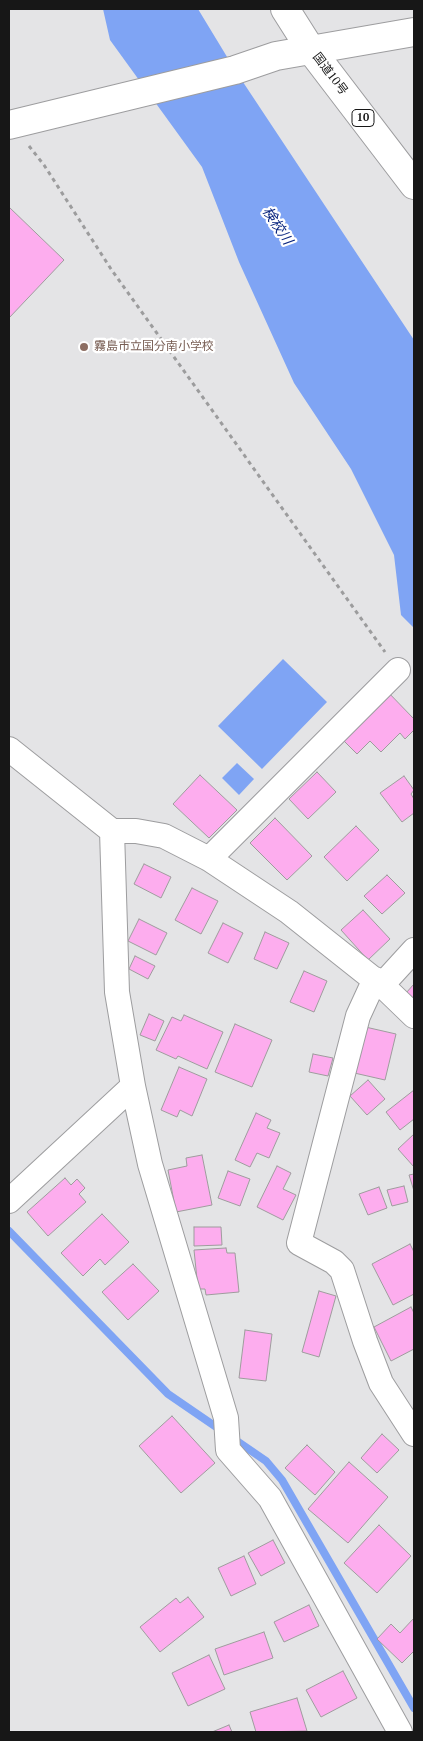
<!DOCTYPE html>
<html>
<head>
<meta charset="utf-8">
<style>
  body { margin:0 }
  #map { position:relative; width:423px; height:1741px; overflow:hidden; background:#e4e4e6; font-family:"PT Serif",serif }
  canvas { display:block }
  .frame { position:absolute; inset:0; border:10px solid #171717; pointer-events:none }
</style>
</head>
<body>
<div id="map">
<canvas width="423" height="1741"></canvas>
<div class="frame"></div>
</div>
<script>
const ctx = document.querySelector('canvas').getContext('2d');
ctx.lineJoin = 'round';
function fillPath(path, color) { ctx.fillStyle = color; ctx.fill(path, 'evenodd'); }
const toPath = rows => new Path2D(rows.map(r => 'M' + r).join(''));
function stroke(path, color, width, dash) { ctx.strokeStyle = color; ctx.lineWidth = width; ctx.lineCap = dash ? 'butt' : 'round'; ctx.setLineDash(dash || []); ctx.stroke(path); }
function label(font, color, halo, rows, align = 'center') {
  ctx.font = font + ' "PT Serif","Noto Sans JP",serif'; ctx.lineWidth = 4.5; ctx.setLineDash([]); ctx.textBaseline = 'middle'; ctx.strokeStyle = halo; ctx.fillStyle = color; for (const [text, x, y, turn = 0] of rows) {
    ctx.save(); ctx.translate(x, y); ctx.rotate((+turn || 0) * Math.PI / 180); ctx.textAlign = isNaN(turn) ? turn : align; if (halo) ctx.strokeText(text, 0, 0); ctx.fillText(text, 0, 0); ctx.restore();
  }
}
const water = toPath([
  [103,9,198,9,235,70,414,340,414,628,401,615,394,555,351,469,294,383,239,262,202,167,110,40],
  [283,659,327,702,262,769,218,726],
  [237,763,254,779,239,795,222,778]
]);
const stream = toPath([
  [9,1231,168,1394,222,1431],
  [231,1437,266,1461,282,1480,414,1708]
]);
const building = toPath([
  [9,207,64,260,9,318,9,207],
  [385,689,414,719,414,730,405,739,400,733,381,752,370,741,357,754,339,736,385,689],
  [317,772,336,792,308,819,289,799,317,772],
  [200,775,237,810,209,838,173,804,200,775],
  [404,776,414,790,411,794,414,799,414,813,402,822,380,793,404,776],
  [275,818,312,856,287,880,250,843,275,818],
  [356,826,379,850,347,881,324,857,356,826],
  [144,864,171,877,161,898,134,884,144,864],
  [387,875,405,893,382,914,364,896,387,875],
  [192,888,218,901,201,934,175,920,192,888],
  [363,910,390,939,368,960,341,930,363,910],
  [139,919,167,933,156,955,128,941,139,919],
  [223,923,243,933,228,963,208,953,223,923],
  [265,932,289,943,277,969,254,959,265,932],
  [135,956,155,966,148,979,129,969,135,956],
  [304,971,327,981,314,1012,290,1002,304,971],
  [414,984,414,1002,406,993,414,984],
  [149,1014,164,1021,155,1041,140,1035,149,1014],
  [184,1015,223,1032,207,1069,178,1056,176,1059,156,1050,172,1017,181,1021,184,1015],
  [235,1024,272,1040,252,1087,215,1072,235,1024],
  [361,1026,396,1034,385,1080,350,1072,361,1026],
  [313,1054,333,1058,328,1076,309,1072,313,1054],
  [179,1067,207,1079,192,1116,180,1110,177,1117,161,1110,179,1067],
  [368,1080,385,1099,367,1115,350,1096,368,1080],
  [414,1090,414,1119,400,1130,386,1112,414,1090],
  [256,1113,271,1120,267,1128,280,1133,269,1158,257,1153,250,1167,235,1160,256,1113],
  [414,1134,414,1167,398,1149,414,1134],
  [202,1155,212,1205,176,1212,168,1170,187,1166,186,1158,202,1155],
  [277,1166,291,1173,283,1189,296,1195,283,1220,257,1207,277,1166],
  [228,1171,250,1179,240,1206,218,1198,228,1171],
  [414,1174,414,1191,409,1175,414,1174],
  [65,1178,71,1185,77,1179,85,1188,79,1194,86,1202,48,1236,27,1212,65,1178],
  [404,1186,408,1202,392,1206,387,1190,404,1186],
  [379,1187,387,1208,368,1215,359,1194,379,1187],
  [102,1214,129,1242,105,1265,100,1259,83,1276,61,1253,102,1214],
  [194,1227,221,1227,222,1245,194,1246,194,1227],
  [410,1244,414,1252,414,1294,393,1305,372,1264,410,1244],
  [226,1248,227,1253,235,1253,239,1292,206,1295,205,1289,198,1289,194,1250,226,1248],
  [133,1264,159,1291,128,1320,102,1292,133,1264],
  [319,1291,336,1296,319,1357,302,1352,319,1291],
  [411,1307,414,1313,414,1349,391,1361,374,1327,411,1307],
  [245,1330,272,1334,266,1381,239,1378,245,1330],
  [172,1416,215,1463,181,1493,139,1446,172,1416],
  [382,1434,399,1450,377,1473,361,1458,382,1434],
  [307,1445,335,1472,315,1495,285,1468,307,1445],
  [349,1462,388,1497,348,1543,308,1509,349,1462],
  [379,1525,411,1556,377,1593,344,1563,379,1525],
  [273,1540,285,1563,261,1576,248,1553,273,1540],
  [244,1556,256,1584,231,1596,218,1568,244,1556],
  [188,1597,204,1617,160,1652,140,1627,176,1598,180,1603,188,1597],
  [309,1605,319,1626,284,1642,274,1622,309,1605],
  [414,1618,414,1651,402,1663,377,1639,391,1624,400,1633,414,1618],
  [264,1632,273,1658,224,1675,215,1649,264,1632],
  [209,1655,225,1689,188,1706,172,1673,209,1655],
  [343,1671,357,1698,321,1717,306,1690,343,1671],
  [297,1698,307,1731,256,1732,250,1712,297,1698],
  [229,1725,232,1732,212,1732,229,1725]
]);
const path = toPath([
  [29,146,44,165,111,269,385,652]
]);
const minor = toPath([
  [9,749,112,831,136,831,164,836,209,859,289,912,386,989,414,1016],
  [112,831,117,992,133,1086,150,1164,226,1418,228,1450,270,1498,400,1732],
  [209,859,398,670],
  [375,979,358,1016,299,1243,334,1262,342,1270,365,1341,381,1383,414,1434],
  [382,985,414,950],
  [9,1201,133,1086]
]);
const secondary = toPath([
  [9,125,235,70,276,56,414,32]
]);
const trunk = toPath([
  [285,9,311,50,414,185]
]);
const markers = [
  [84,347,5,"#8d6e63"]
];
const shields = [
  [363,118,22]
];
const shieldNames = [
  ["10",363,118]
];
const streetNames = [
  ["国道10号",330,74,53]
];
const educationNames = [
  ["霧島市立国分南小学校",94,347]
];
const waterNames = [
  ["検校川",277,226,56]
];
fillPath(water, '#7fa4f4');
stroke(stream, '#7fa4f4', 8);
fillPath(building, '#fdadee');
stroke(building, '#9e9c9d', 1);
stroke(minor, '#9d9d9f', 26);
stroke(secondary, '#9d9d9f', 30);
stroke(trunk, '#9d9d9f', 30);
stroke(path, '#9c9c9d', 3, [4, 4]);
stroke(minor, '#fff', 24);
stroke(secondary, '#fff', 28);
stroke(trunk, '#fff', 28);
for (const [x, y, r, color] of markers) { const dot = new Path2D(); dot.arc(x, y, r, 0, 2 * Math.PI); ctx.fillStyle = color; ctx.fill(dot); stroke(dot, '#fff', 2); }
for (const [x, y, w] of shields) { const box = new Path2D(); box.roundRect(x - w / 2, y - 8.5, w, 17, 4); ctx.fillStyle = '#fff'; ctx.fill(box); stroke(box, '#171717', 1); }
label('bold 11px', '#171717', null, shieldNames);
label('12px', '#171717', '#fff', streetNames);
label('12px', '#785e54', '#fff', educationNames, 'left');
label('italic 14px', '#09257f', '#fff', waterNames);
</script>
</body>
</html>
